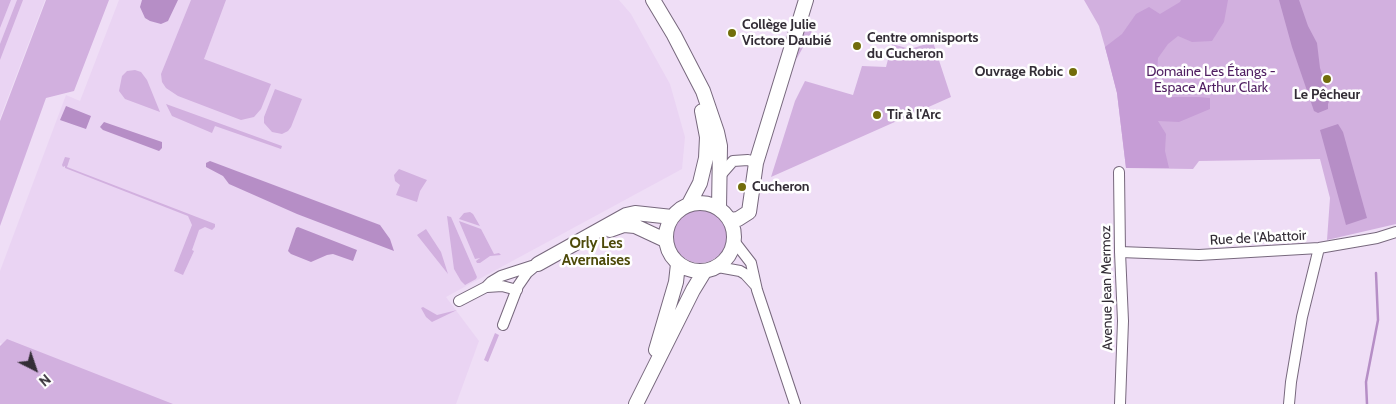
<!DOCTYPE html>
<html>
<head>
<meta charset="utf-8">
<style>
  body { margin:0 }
  #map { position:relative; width:1396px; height:404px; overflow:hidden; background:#efdef6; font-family:Cabin,sans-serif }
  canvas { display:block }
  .north { position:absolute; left:10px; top:344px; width:50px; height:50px; -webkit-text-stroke:4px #fff; paint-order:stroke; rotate:139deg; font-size:14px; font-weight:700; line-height:20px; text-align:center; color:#332d36 }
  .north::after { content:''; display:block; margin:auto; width:18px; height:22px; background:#332d36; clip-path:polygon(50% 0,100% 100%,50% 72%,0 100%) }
</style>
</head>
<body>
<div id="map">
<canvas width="1396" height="404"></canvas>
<div class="north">N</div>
</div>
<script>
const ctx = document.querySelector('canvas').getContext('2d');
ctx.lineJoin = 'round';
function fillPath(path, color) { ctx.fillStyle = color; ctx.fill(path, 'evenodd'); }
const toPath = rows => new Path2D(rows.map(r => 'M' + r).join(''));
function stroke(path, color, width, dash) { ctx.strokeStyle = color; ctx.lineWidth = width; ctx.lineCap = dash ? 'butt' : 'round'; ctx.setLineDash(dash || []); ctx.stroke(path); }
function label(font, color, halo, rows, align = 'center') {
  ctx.font = font + ' Cabin,sans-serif'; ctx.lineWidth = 5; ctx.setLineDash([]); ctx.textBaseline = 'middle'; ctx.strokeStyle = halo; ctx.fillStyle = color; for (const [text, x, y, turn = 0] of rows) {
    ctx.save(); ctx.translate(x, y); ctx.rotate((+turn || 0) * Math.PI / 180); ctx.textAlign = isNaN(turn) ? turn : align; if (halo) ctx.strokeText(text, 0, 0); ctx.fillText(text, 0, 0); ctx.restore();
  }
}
const built = toPath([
  [0,0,45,0,0,118],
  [119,0,619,0,631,14,670,84,685,137,682,169,446,297,479,341,456,404,164,404,0,343,0,271,66,95,80,101]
]);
const green = toPath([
  [0,0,11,0,0,28],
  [17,0,23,0,0,60,0,44],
  [46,0,109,0,74,91,46,98,0,226,0,121],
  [191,0,226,0,204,59,271,84,261,109,254,117,241,120,178,96,166,88,162,82,161,74],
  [1084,0,1396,0,1396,224,1327,240,1330,198,1320,159,1199,161,1193,169,1126,168,1117,93,1109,61,1099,26],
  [806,22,816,24,796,60],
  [933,42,951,97,771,177,795,101,805,81,853,95,862,66,886,67,892,44,910,49],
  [135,70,141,72,147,80,160,112,125,99,119,91,122,76,127,71],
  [275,89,302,99,291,127,288,131,282,134,272,132,264,123,264,117],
  [166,104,282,146,281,149,215,126,212,133,172,116],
  [65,157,70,158,67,167,215,224,215,227,212,230,205,227,199,230,192,250,194,251,183,275,174,271,192,225,188,216,65,168,65,166,63,167,62,165],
  [399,169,427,180,420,191,417,202,396,195,400,185,395,181,394,175],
  '673 236a27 27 0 1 1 54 0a27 27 0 1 1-54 0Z',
  [470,212,473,214,480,226,459,219,464,213],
  [447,216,451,217,477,277,476,279,465,285,461,281,454,269],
  [459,221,481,229,494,254,499,253,501,255,490,256,480,263,477,263,476,261,480,258,475,259],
  [426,229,441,252,448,274,417,235],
  [423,307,437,315,457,310,432,322,426,317,421,308],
  [495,333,499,335,488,362,484,360],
  [7,339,173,404,174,404,0,404,0,346]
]);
const forest = toPath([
  [1181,0,1228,0,1224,22,1212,41,1192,42,1178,36,1168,44,1158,58,1156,86,1171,97,1199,97,1210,98,1210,109,1179,122,1158,121,1166,134,1165,151,1169,168,1126,168,1117,93,1105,47,1122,34,1136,14,1149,7,1160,14,1180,2]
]);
const water = toPath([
  [142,0,178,0,168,21,161,24,150,21,145,18,140,7],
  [1279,0,1299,0,1308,26,1317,43,1320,68,1330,99,1328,104,1328,109,1318,113,1314,111,1292,47],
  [66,106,91,116,86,129,60,120],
  [104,122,162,142,162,148,159,151,103,130,100,127],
  [1338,124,1343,132,1367,218,1346,225,1320,130],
  [210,161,380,225,390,239,394,251,297,214,229,184,223,176,206,167,206,163],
  [298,227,357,250,353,261,333,254,327,255,311,262,291,254,288,251,296,228]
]);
const stream = toPath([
  [1367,404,1366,382,1378,320,1376,273]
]);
const street = toPath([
  [1119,172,1120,252,1123,321,1120,404],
  [719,177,733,161,748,160,756,163],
  [734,241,751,263,757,290,795,404],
  [1120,252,1199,255,1319,248,1377,238,1396,232],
  [718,267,740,271,745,274,756,286],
  [487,287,502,286,517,290],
  [459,301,486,287,491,282,501,276,538,264],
  [503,325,518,286,527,273,533,268],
  [1289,404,1291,382,1302,317,1319,248]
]);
const secondary = toPath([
  [653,0,674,35,703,91,717,132,720,146,719,208],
  '666 237a34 34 0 1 1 68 0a34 34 0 1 1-68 0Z',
  [689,204,700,183,706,158,707,137,702,111],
  [730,220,738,219,749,212,756,163,806,0],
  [610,230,624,225,635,226,665,240],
  [538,264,626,215,635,213,672,217],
  [656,350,676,282,678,264],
  [636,404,693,290,704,272]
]);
const markers = [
  [732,33,5,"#726d0b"],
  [857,46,5,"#726d0b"],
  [1073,72,5,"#726d0b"],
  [1327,79,5,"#726d0b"],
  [877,115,5,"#726d0b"],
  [742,187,5,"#726d0b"]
];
const poiNames = [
  ["Collège Julie",742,25],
  ["Victore Daubié",742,41],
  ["Centre omnisports",867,38],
  ["du Cucheron",867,54],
  ["Ouvrage Robic",1063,72,"right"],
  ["Le Pêcheur",1327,95,"center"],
  ["Tir à l'Arc",887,115],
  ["Cucheron",752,187]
];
const parkNames = [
  ["Domaine Les Étangs -",1211,72],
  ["Espace Arthur Clark",1211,88]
];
const streetNames = [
  ["Rue de l'Abattoir",1258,238,-3],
  ["Avenue Jean Mermoz",1107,288,-91]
];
const neighbourhoodNames = [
  ["Orly Les",596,244],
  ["Avernaises",596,261]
];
fillPath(built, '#ead4f3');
fillPath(green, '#d2b0df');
fillPath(forest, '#c69dd6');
fillPath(water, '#b68ec6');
stroke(stream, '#b68ec6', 2.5);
stroke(street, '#77687d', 12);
stroke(secondary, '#77687d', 16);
stroke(street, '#fff', 10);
stroke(secondary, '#fff', 14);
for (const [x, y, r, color] of markers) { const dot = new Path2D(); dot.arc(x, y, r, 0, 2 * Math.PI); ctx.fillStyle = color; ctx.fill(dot); stroke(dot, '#fff', 2); }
label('bold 14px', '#332d36', '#fff', poiNames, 'left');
label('14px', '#501f62', '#fff', parkNames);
label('14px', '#332d36', '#fff', streetNames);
label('bold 15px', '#4d4a09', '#fff', neighbourhoodNames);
</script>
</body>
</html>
